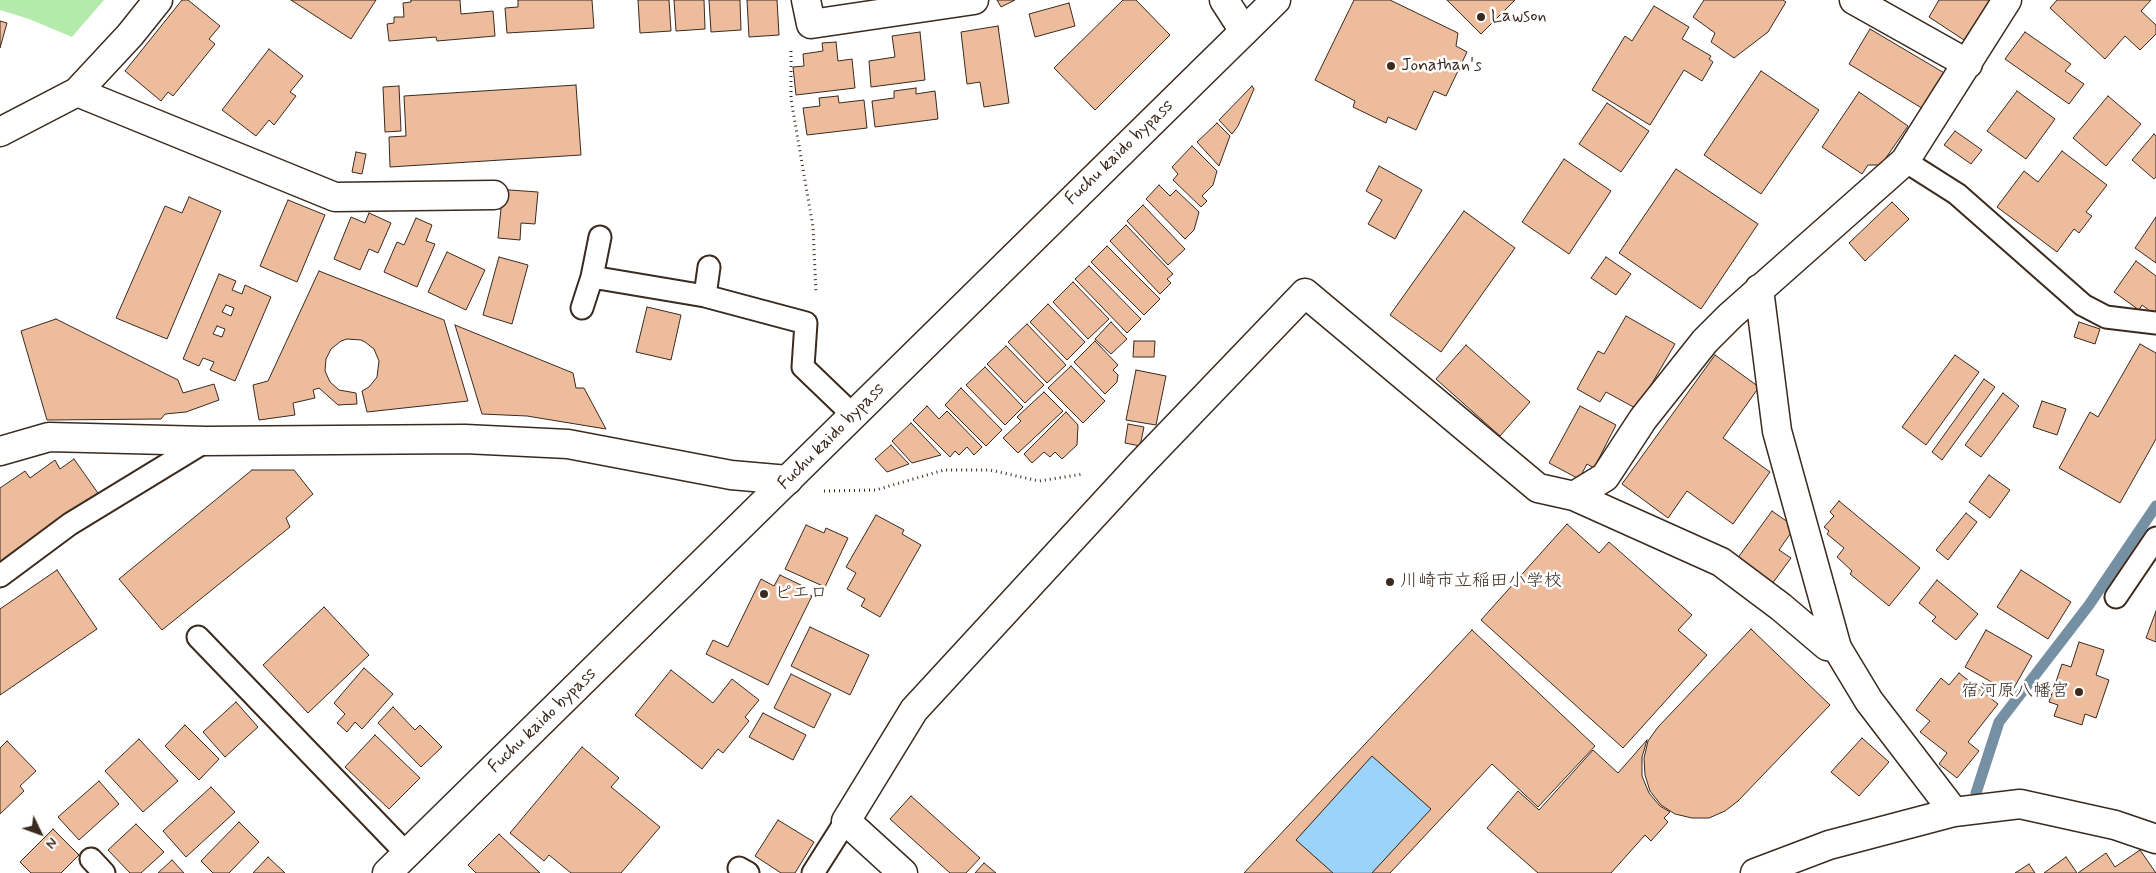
<!DOCTYPE html>
<html>
<head>
<meta charset="utf-8">
<style>
  body { margin:0 }
  #map { position:relative; width:2156px; height:873px; overflow:hidden; background:#fff; font-family:Mynerve,sans-serif }
  canvas { display:block }
  .north { position:absolute; left:15px; top:808px; width:50px; height:50px; -webkit-text-stroke:4px #fff; paint-order:stroke; rotate:132deg; font-size:14px; font-weight:700; line-height:20px; text-align:center; color:#3b2a1e }
  .north::after { content:''; display:block; margin:auto; width:18px; height:22px; background:#3b2a1e; clip-path:polygon(50% 0,100% 100%,50% 72%,0 100%) }
</style>
</head>
<body>
<div id="map">
<canvas width="2156" height="873"></canvas>
<div class="north">N</div>
</div>
<script>
const ctx = document.querySelector('canvas').getContext('2d');
ctx.lineJoin = 'round';
function fillPath(path, color) { ctx.fillStyle = color; ctx.fill(path, 'evenodd'); }
const toPath = rows => new Path2D(rows.map(r => 'M' + r).join(''));
function stroke(path, color, width, dash) { ctx.strokeStyle = color; ctx.lineWidth = width; ctx.lineCap = dash ? 'butt' : 'round'; ctx.setLineDash(dash || []); ctx.stroke(path); }
function label(font, color, halo, rows, align = 'center') {
  ctx.font = font + ' Mynerve,"Klee One",sans-serif'; ctx.lineWidth = 5; ctx.setLineDash([]); ctx.textBaseline = 'middle'; ctx.strokeStyle = halo; ctx.fillStyle = color; for (const [text, x, y, turn = 0] of rows) {
    ctx.save(); ctx.translate(x, y); ctx.rotate((+turn || 0) * Math.PI / 180); ctx.textAlign = isNaN(turn) ? turn : align; if (halo) ctx.strokeText(text, 0, 0); ctx.fillText(text, 0, 0); ctx.restore();
  }
}
const green = toPath([
  [0,0,104,0,72,37,29,19,0,10]
]);
const water = toPath([
  [1372,756,1431,809,1372,873,1333,873,1296,840,1372,756]
]);
const stream = toPath([
  [1976,793,1999,722,2089,605,2156,506]
]);
const building = toPath([
  [182,0,188,0,220,26,209,39,215,44,173,96,168,92,161,101,125,71,182,0],
  [291,0,376,0,351,39,291,0],
  [411,0,460,0,461,14,493,11,495,36,437,41,436,37,389,41,387,24,394,23,394,17,404,17,403,3,411,2,411,0],
  [518,0,592,0,594,28,507,33,505,8,518,7,518,0],
  [638,0,669,0,671,31,640,33,638,0],
  [674,0,704,0,705,29,676,31,674,0],
  [709,0,740,0,741,30,711,32,709,0],
  [747,0,777,0,779,35,749,37,747,0],
  [997,0,1015,0,1001,7,997,0],
  [1123,0,1136,0,1170,35,1095,110,1054,68,1123,0],
  [1354,0,1390,0,1458,33,1456,46,1467,52,1446,96,1434,91,1416,130,1388,117,1386,123,1353,107,1355,101,1315,80,1354,0],
  [1447,0,1515,0,1481,34,1447,0],
  [1704,0,1783,0,1786,2,1768,32,1734,58,1711,42,1715,33,1693,17,1704,0],
  [1939,0,1990,0,1964,40,1929,17,1939,0],
  [2057,0,2151,0,2141,11,2156,25,2156,34,2140,50,2125,36,2105,59,2050,8,2057,0],
  [1069,3,1075,26,1035,37,1029,14,1069,3],
  [1654,6,1689,27,1682,39,1711,56,1709,59,1713,62,1702,81,1684,70,1650,125,1592,90,1625,36,1632,41,1654,6],
  [0,21,7,23,0,48,0,21],
  [998,26,1009,103,984,107,980,82,967,84,961,32,998,26],
  [1870,29,1946,74,1925,110,1849,64,1870,29],
  [920,32,925,80,871,87,869,61,895,57,892,36,920,32],
  [2025,32,2071,64,2065,71,2084,84,2069,104,2005,59,2025,32],
  [836,42,838,61,852,59,855,88,796,95,793,67,804,66,803,54,823,51,822,43,836,42],
  [269,49,303,76,290,92,296,96,274,125,269,120,256,136,222,110,269,49],
  [1761,71,1819,110,1761,194,1704,155,1761,71],
  [576,85,581,155,390,167,389,137,406,136,404,96,576,85],
  [399,86,401,131,385,132,383,87,399,86],
  [1252,86,1254,89,1238,126,1232,134,1219,120,1252,86],
  [916,88,916,94,935,91,938,119,875,127,872,101,894,98,894,91,916,88],
  [2017,91,2055,119,2026,159,1987,131,2017,91],
  [1859,92,1908,126,1881,165,1868,165,1862,174,1822,147,1859,92],
  [838,96,839,103,864,100,867,128,807,135,803,108,820,106,819,98,838,96],
  [2108,96,2141,124,2106,166,2073,138,2108,96],
  [1607,103,1649,131,1621,172,1579,144,1607,103],
  [1217,123,1230,136,1219,166,1197,142,1217,123],
  [1955,131,1982,150,1971,164,1944,145,1955,131],
  [2154,134,2156,136,2156,177,2154,179,2132,160,2154,134],
  [1192,146,1217,171,1213,185,1202,196,1207,201,1201,207,1173,180,1178,174,1172,167,1192,146],
  [2062,151,2107,185,2086,212,2092,216,2079,233,2074,229,2057,252,1997,207,2024,171,2038,182,2062,151],
  [356,152,366,154,362,174,352,172,356,152],
  [1564,159,1611,191,1569,254,1522,222,1564,159],
  [1379,166,1422,190,1395,239,1368,224,1382,200,1366,191,1379,166],
  [1676,169,1758,224,1701,309,1619,253,1676,169],
  [1159,185,1170,196,1176,190,1199,212,1194,230,1185,239,1146,199,1159,185],
  [496,189,538,192,535,224,521,223,520,240,498,238,501,209,494,208,496,189],
  [189,197,221,211,167,339,116,318,165,206,182,213,189,197],
  [288,200,325,215,297,282,260,266,288,200],
  [1892,202,1909,219,1865,261,1849,243,1892,202],
  [1143,205,1185,249,1168,265,1127,221,1143,205],
  [1464,211,1515,248,1441,352,1390,315,1464,211],
  [369,213,391,223,378,253,369,249,360,270,334,259,351,217,365,223,369,213],
  [2156,217,2156,263,2135,248,2156,217],
  [416,218,432,225,426,241,435,244,417,287,384,272,397,242,404,245,416,218],
  [1126,225,1173,274,1167,279,1171,283,1160,294,1110,241,1126,225],
  [1107,246,1160,299,1144,315,1091,262,1107,246],
  [447,252,485,270,466,310,428,292,447,252],
  [499,257,528,265,512,324,483,315,499,257],
  [1606,257,1631,274,1616,295,1591,278,1606,257],
  [2136,261,2156,276,2156,311,2154,314,2142,305,2139,310,2114,292,2136,261],
  [1089,266,1141,319,1127,333,1075,279,1089,266],
  [319,271,444,320,468,401,367,412,362,391,369,387,377,377,379,361,374,349,365,342,361,340,347,339,341,341,331,349,326,359,325,371,330,382,339,390,356,393,357,404,338,405,319,388,313,390,315,398,293,403,295,415,259,420,253,385,268,381,319,271],
  [219,274,236,281,232,290,242,294,245,285,271,297,235,381,210,370,214,362,203,358,199,366,183,359,219,274],
  [226,305,234,308,231,316,222,312,226,305],
  [217,326,225,329,222,337,213,334,217,326],
  [1073,282,1109,319,1088,339,1053,302,1073,282],
  [1048,304,1085,342,1067,360,1030,322,1048,304],
  [647,307,681,315,671,360,636,352,647,307],
  [1626,316,1675,344,1637,409,1606,392,1600,402,1577,389,1598,351,1604,354,1626,316],
  [56,319,178,380,183,393,214,384,219,400,186,412,165,414,161,419,47,420,21,331,56,319],
  [1111,322,1127,339,1111,354,1095,339,1111,322],
  [2079,322,2100,329,2095,344,2074,337,2079,322],
  [1027,324,1066,365,1047,383,1008,342,1027,324],
  [455,325,573,373,576,388,584,388,606,429,527,416,482,414,455,325],
  [1095,341,1118,365,1113,370,1118,375,1117,382,1105,394,1074,362,1095,341],
  [1134,341,1155,341,1154,357,1133,357,1134,341],
  [2140,344,2156,353,2156,439,2120,503,2059,468,2090,412,2098,417,2140,344],
  [1466,345,1530,402,1500,436,1436,379,1466,345],
  [1006,346,1044,385,1025,403,987,364,1006,346],
  [1715,355,1759,387,1723,438,1770,472,1733,524,1687,491,1668,518,1622,484,1715,355],
  [1955,355,1979,372,1926,445,1902,427,1955,355],
  [1071,366,1105,401,1083,423,1048,388,1071,366],
  [985,367,1023,407,1005,425,966,385,985,367],
  [1136,370,1166,376,1156,425,1126,420,1136,370],
  [1984,379,1995,387,1942,460,1932,452,1984,379],
  [961,388,1002,430,986,446,945,405,961,388],
  [1044,392,1063,411,1018,453,1003,438,1021,421,1017,417,1044,392],
  [2003,393,2019,406,1981,457,1965,445,2003,393],
  [2042,401,2066,409,2057,435,2033,427,2042,401],
  [927,406,939,419,947,411,982,447,974,455,967,447,959,455,955,451,950,457,913,420,927,406],
  [1580,406,1616,425,1594,468,1587,464,1579,479,1549,463,1580,406],
  [1066,412,1078,425,1077,445,1062,459,1055,452,1050,457,1044,452,1032,463,1024,454,1066,412],
  [911,423,941,455,912,463,892,441,911,423],
  [1128,424,1144,427,1140,446,1125,443,1128,424],
  [891,445,909,464,887,472,875,459,891,445],
  [74,459,100,496,0,566,0,488,25,471,30,478,55,460,60,469,74,459],
  [252,470,294,470,313,494,286,518,290,527,162,630,119,579,252,470],
  [1989,475,2010,490,1990,518,1969,502,1989,475],
  [1839,501,1920,568,1889,606,1850,574,1852,571,1837,557,1844,548,1827,534,1829,531,1824,527,1834,516,1830,512,1839,501],
  [1772,511,1795,527,1779,550,1791,558,1772,584,1737,559,1772,511],
  [1966,513,1977,522,1948,560,1936,550,1966,513],
  [876,515,904,530,902,534,921,545,880,617,861,606,865,599,847,589,856,573,846,567,876,515],
  [1567,524,1599,553,1609,542,1692,615,1678,630,1707,655,1623,748,1481,620,1567,524],
  [806,525,824,533,826,528,848,538,825,587,785,569,806,525],
  [57,570,97,629,0,695,0,609,57,570],
  [2021,570,2071,602,2048,639,1997,607,2021,570],
  [780,575,805,587,803,592,812,596,768,685,706,654,713,640,728,647,761,579,774,586,780,575],
  [1937,580,1978,614,1956,640,1932,621,1936,617,1919,603,1937,580],
  [324,607,369,655,308,713,263,665,324,607],
  [2156,611,2156,642,2146,638,2156,611],
  [810,627,869,655,850,695,791,666,810,627],
  [1751,629,1830,705,1738,801,1725,811,1709,818,1692,818,1675,814,1661,805,1650,791,1645,775,1644,758,1648,741,1658,727,1751,629],
  [1472,630,1595,746,1538,807,1492,764,1390,873,1372,873,1431,809,1372,756,1296,840,1333,873,1244,873,1472,630],
  [1986,630,2032,656,2011,693,1965,667,1986,630],
  [2079,642,2104,650,2096,675,2109,680,2096,718,2085,714,2082,725,2054,716,2058,705,2049,702,2062,664,2071,667,2079,642],
  [364,668,393,694,362,729,355,722,347,732,337,723,345,714,334,703,364,668],
  [671,670,713,703,732,679,759,700,745,717,749,721,723,753,718,749,702,769,635,715,671,670],
  [1959,673,1998,704,1968,742,1979,751,1957,778,1939,764,1947,753,1920,732,1930,721,1916,710,1941,678,1949,685,1959,673],
  [791,674,831,694,814,728,774,708,791,674],
  [236,702,258,727,225,757,203,732,236,702],
  [393,707,415,730,420,725,442,747,421,767,378,723,393,707],
  [763,713,806,735,793,760,749,737,763,713],
  [185,725,219,759,199,780,165,746,185,725],
  [375,735,420,778,389,809,345,767,375,735],
  [1862,738,1889,762,1859,796,1831,772,1862,738],
  [139,739,178,781,143,812,105,771,139,739],
  [1647,740,1642,757,1642,776,1649,793,1660,806,1670,812,1664,818,1668,822,1651,841,1645,835,1611,873,1538,873,1487,828,1518,791,1539,810,1593,750,1618,773,1647,740],
  [7,741,36,771,20,786,24,791,0,814,0,748,7,741],
  [582,747,619,778,611,787,660,827,621,873,571,873,549,855,544,861,510,833,582,747],
  [99,781,119,804,79,840,58,817,99,781],
  [211,787,235,812,186,857,163,831,211,787],
  [911,796,980,858,966,873,950,873,890,819,911,796],
  [778,820,814,842,795,873,781,873,755,856,778,820],
  [239,822,259,842,229,873,213,873,201,861,239,822],
  [136,824,164,852,141,873,130,873,108,850,136,824],
  [53,829,79,855,61,873,31,873,20,862,53,829],
  [499,834,540,873,476,873,468,865,499,834],
  [2140,850,2156,873,2078,873,2106,853,2115,867,2140,850],
  [268,857,285,873,253,873,268,857],
  [2066,857,2077,873,2044,873,2066,857],
  [172,860,184,873,158,873,172,860],
  [984,863,996,873,975,873,984,863],
  [2029,864,2035,873,2015,873,2029,864]
]);
const path = toPath([
  [791,51,791,99,813,227,816,294],
  [824,491,876,490,944,470,990,470,1039,481,1083,474]
]);
const service = toPath([
  [1905,161,1957,194,2083,305,2106,317,2156,323],
  [592,277,705,296,806,323,803,367,853,415],
  [705,296,709,267],
  [582,308,592,277,600,237],
  [0,576,70,524,206,441],
  [2116,597,2156,538],
  [198,637,407,854],
  [91,859,104,873],
  [739,868,748,873],
  [813,873,846,821]
]);
const minor = toPath([
  [806,0,811,24,974,0],
  [1224,0,1244,31],
  [1854,0,1968,64],
  [77,92,335,197,494,195],
  [0,132,77,92,130,35,158,0],
  [1759,289,1777,431,1837,648,1869,701,1954,812],
  [0,451,49,437,206,441,465,439,568,444,731,475,788,480],
  [1574,496,1605,477,1643,419,1705,341,1730,316,1905,161,2007,0],
  [903,873,846,821,914,710,1139,466,1305,293,1538,488,1574,496,1721,562,1781,607,1827,646,1837,648],
  [1755,873,1829,845,1954,812,2020,804,2115,825,2156,839]
]);
const tertiary = toPath([
  [387,873,1276,0]
]);
const markers = [
  [1481,17,5,"#3b2a1e"],
  [1391,66,5,"#3b2a1e"],
  [1390,582,5,"#3b2a1e"],
  [764,594,5,"#3b2a1e"],
  [2079,692,5,"#3b2a1e"]
];
const poiNames = [
  ["Lawson",1491,17],
  ["Jonathan's",1401,66],
  ["川崎市立稲田小学校",1400,582],
  ["ピエロ",774,594],
  ["宿河原八幡宮",2069,692,"right"]
];
const streetNames = [
  ["Fuchu kaido bypass",1120,153,-44],
  ["Fuchu kaido bypass",832,437,-45],
  ["Fuchu kaido bypass",543,721,-44]
];
fillPath(green, '#b5eaad');
fillPath(water, '#9cd3fb');
stroke(water, '#758fa3', 1);
stroke(stream, '#758fa3', 11);
fillPath(building, '#ecbc9d');
stroke(building, '#3b2a1e', 1);
stroke(service, '#3b2a1e', 25);
stroke(minor, '#3b2a1e', 31);
stroke(tertiary, '#3b2a1e', 31);
stroke(path, '#3b2a1e', 3, [1, 4]);
stroke(service, '#fff', 21);
stroke(minor, '#fff', 28);
stroke(tertiary, '#fff', 28);
for (const [x, y, r, color] of markers) { const dot = new Path2D(); dot.arc(x, y, r, 0, 2 * Math.PI); ctx.fillStyle = color; ctx.fill(dot); stroke(dot, '#fff', 2); }
label('18px', '#3b2a1e', '#fff', poiNames, 'left');
label('18px', '#3b2a1e', '#fff', streetNames);
</script>
</body>
</html>
